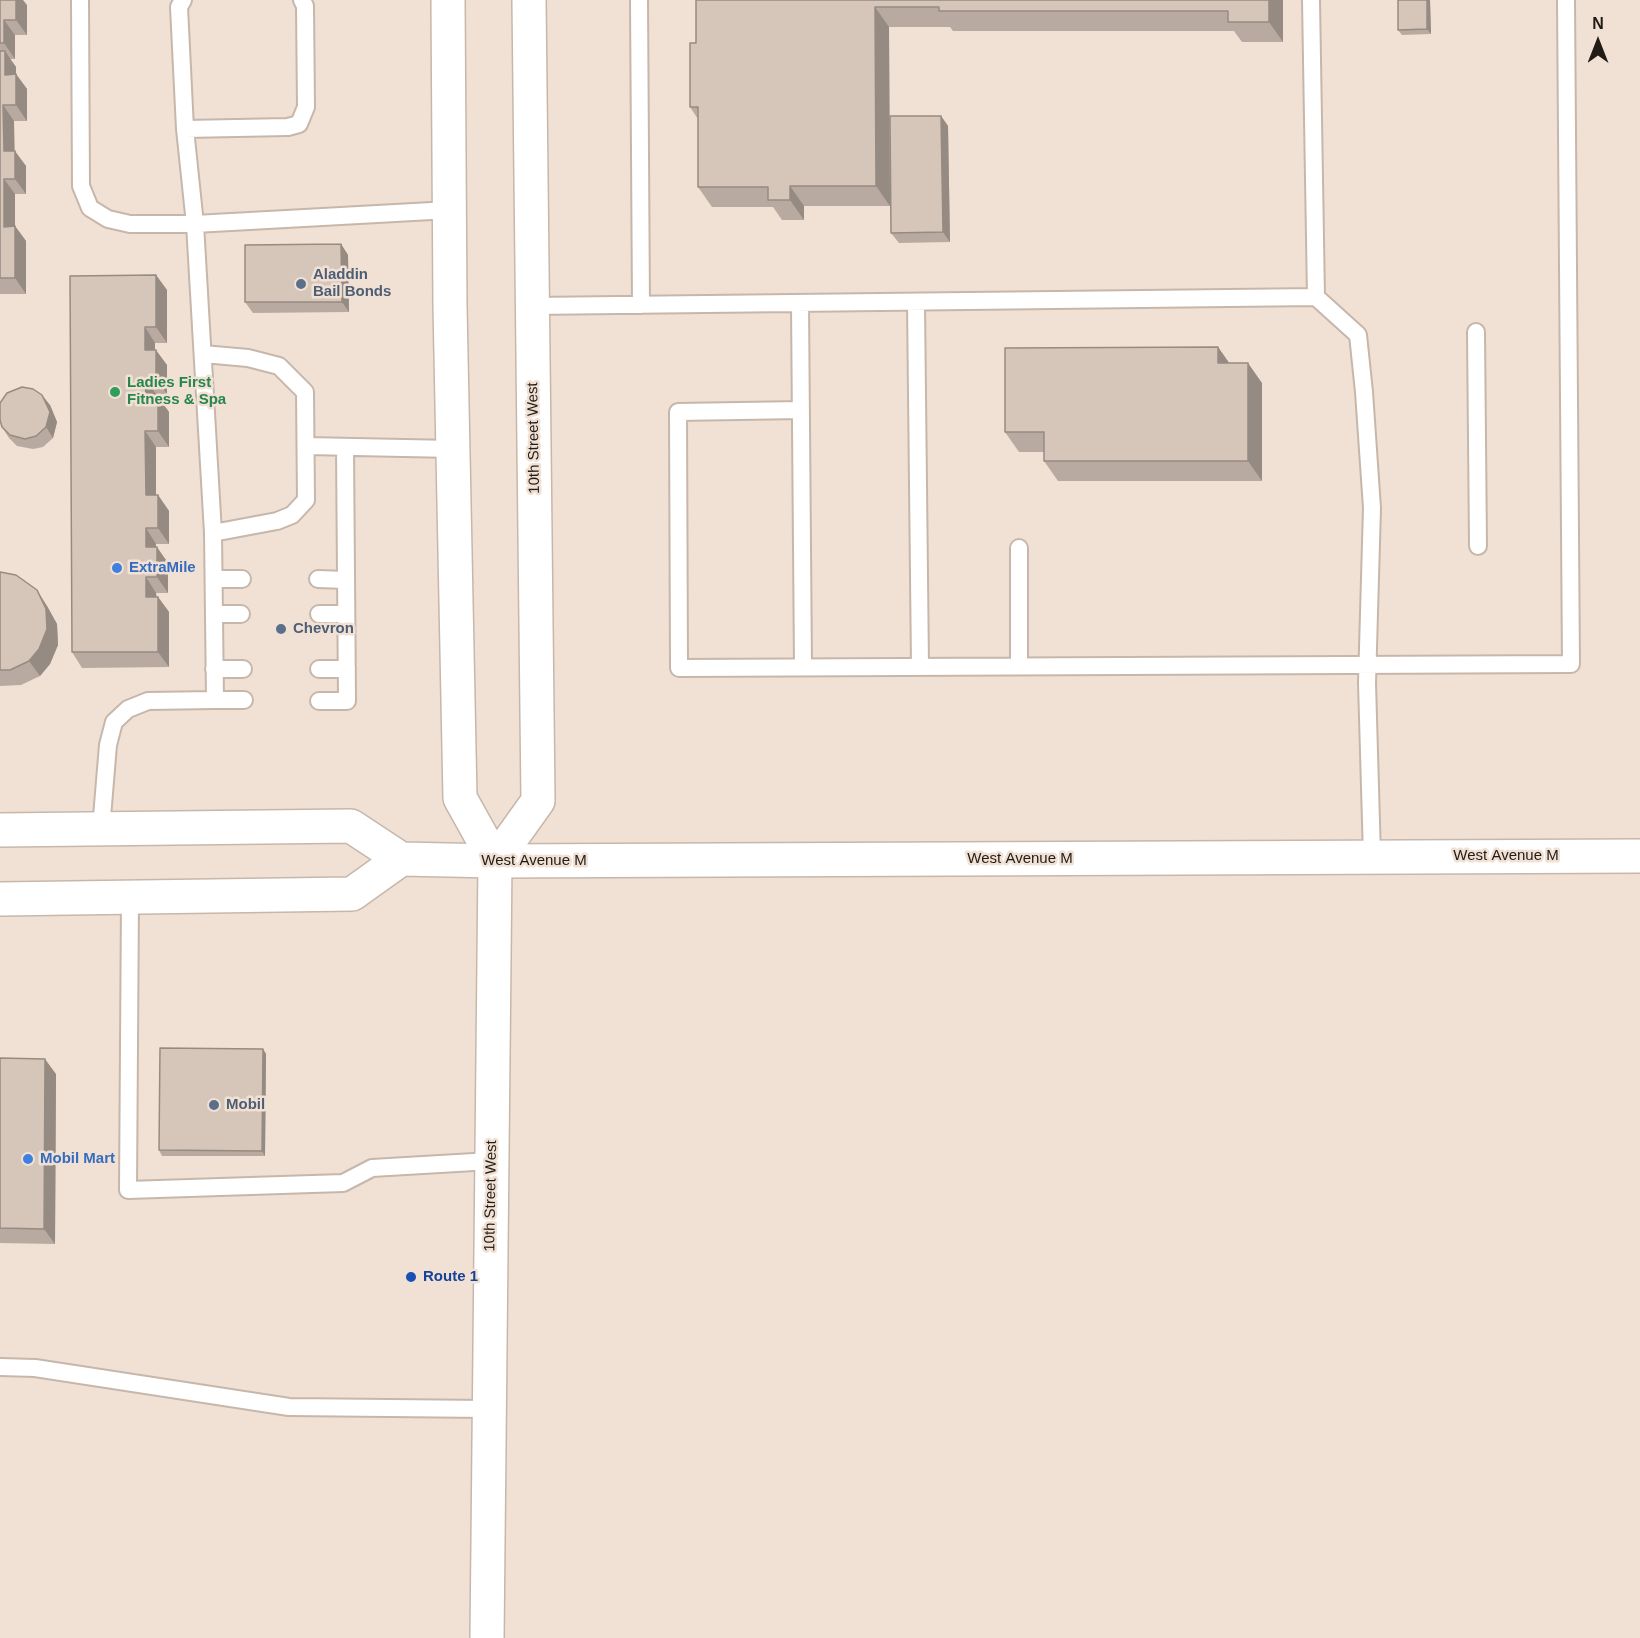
<!DOCTYPE html>
<html>
<head>
<meta charset="utf-8">
<style>
  body { margin:0 }
  #map { position:relative; width:1640px; height:1638px; overflow:hidden; background:#f1e1d4; font-family:Arial,sans-serif }
  canvas { display:block }
  .north { position:absolute; left:1568px; top:12px; width:60px; height:60px; -webkit-text-stroke:4px #f1e1d4; paint-order:stroke; rotate:0deg; font-size:16px; font-weight:700; line-height:24px; text-align:center; color:#221c17 }
  .north::after { content:''; display:block; margin:auto; width:21px; height:27px; background:#221c17; clip-path:polygon(50% 0,100% 100%,50% 72%,0 100%) }
</style>
</head>
<body>
<div id="map">
<canvas width="1640" height="1638"></canvas>
<div class="north">N</div>
</div>
<script>
const ctx = document.querySelector('canvas').getContext('2d');
ctx.lineJoin = 'round';
const toPath = rows => new Path2D(rows.map(r => 'M' + r).join(''));
function stroke(path, color, width, dash) { ctx.strokeStyle = color; ctx.lineWidth = width; ctx.lineCap = dash ? 'butt' : 'round'; ctx.setLineDash(dash || []); ctx.stroke(path); }
function fillPath(path, color) { ctx.fillStyle = color; ctx.fill(path, 'evenodd'); }
function label(font, color, halo, rows, align = 'center') {
  ctx.font = font + ' Arial,sans-serif'; ctx.lineWidth = 5; ctx.setLineDash([]); ctx.textBaseline = 'middle'; ctx.strokeStyle = halo; ctx.fillStyle = color; for (const [text, x, y, turn = 0] of rows) {
    ctx.save(); ctx.translate(x, y); ctx.rotate((+turn || 0) * Math.PI / 180); ctx.textAlign = isNaN(turn) ? turn : align; if (halo) ctx.strokeText(text, 0, 0); ctx.fillText(text, 0, 0); ctx.restore();
  }
}
const service = toPath([
  [80,0,81,186,90,208,108,219,130,224,195,224,450,210],
  [639,0,641,305],
  [1311,0,1316,297],
  [185,129,288,127,299,124,306,107,305,6,302,0],
  [916,303,920,666],
  [800,304,803,667],
  [532,306,1316,297,1358,335,1364,392,1372,508,1367,683,1372,857],
  [1476,332,1478,546],
  [203,354,248,358,279,366,305,392,306,500,292,515,277,521,213,533],
  [801,410,678,412,679,668,1571,664,1566,0],
  [306,446,453,449],
  [1019,548,1019,666],
  [214,579,242,579],
  [318,579,346,580],
  [214,614,241,614],
  [319,614,346,614],
  [214,669,243,669],
  [319,669,347,669],
  [215,700,244,700],
  [319,701,347,701,345,447],
  [101,829,108,745,114,722,128,709,148,701,215,700,213,533,195,224,185,129,179,7,183,0],
  [130,898,128,1190,343,1183,372,1168,491,1161],
  [0,1367,35,1368,289,1407,488,1409]
]);
const secondary = toPath([
  [0,830,351,826,401,859,495,861,1640,856],
  [0,899,352,894,401,859]
]);
const primary = toPath([
  [448,0,450,306,460,798,495,861,487,1638],
  [495,861,538,801,529,0]
]);
const wall = toPath([
  [0,0,27,5,27,35,15,35,15,59,10,59,16,67,16,74,27,89,27,121,14,121,14,151,26,166,26,194,15,194,15,226,26,241,26,294,0,294],
  [696,0,1283,0,1283,42,1242,42,1234,31,953,31,950,27,889,27,890,206,804,206,804,220,782,220,773,207,712,207,698,187,698,119,690,107,696,43],
  [1430,0,1431,34,1402,35,1398,30],
  [941,116,948,126,950,242,899,243,891,233],
  [341,244,348,255,349,312,253,313,245,302],
  [156,275,167,290,167,343,155,343,155,350,167,365,167,394,156,394,156,397,158,397,169,412,169,447,156,447,156,495,158,495,169,511,169,544,156,544,156,547,168,563,168,593,156,593,157,597,158,597,169,612,169,667,82,668,72,652],
  [1218,347,1229,363,1262,383,1262,481,1058,481,1044,461,1044,452,1019,452,1005,432],
  [50,405,57,422,53,438,43,447,33,449,17,446,9,438,2,427],
  [0,572,47,606,57,624,58,645,50,664,40,676,21,685,0,686],
  [263,1049,266,1054,265,1156,162,1156,159,1150],
  [0,1058,56,1074,55,1244,0,1243]
]);
const shadedWall = toPath([
  [16,0,23,0,27,5,27,35,16,20],
  [1269,0,1283,0,1283,42,1269,22],
  [1427,0,1430,0,1431,34,1427,29],
  [875,7,889,27,890,206,876,186],
  [4,20,15,35,15,59,4,43],
  [5,51,16,67,16,90,5,75],
  [16,74,27,89,27,121,16,105],
  [3,105,14,121,15,166,4,151],
  [941,116,948,126,950,242,943,232],
  [15,151,26,166,26,194,15,179],
  [4,179,15,194,15,242,4,227],
  [790,186,804,206,804,220,790,200],
  [15,226,26,241,26,294,15,278],
  [341,244,348,255,349,312,342,302],
  [156,275,167,290,167,343,156,327],
  [145,327,155,343,155,365,145,350],
  [1218,347,1232,367,1218,363],
  [156,350,167,365,167,394,156,379],
  [1248,363,1262,383,1262,481,1248,461],
  [145,379,156,394,156,412,146,397],
  [42,395,50,405,57,422,53,438,46,427],
  [158,397,169,412,169,447,158,431],
  [145,431,156,447,156,511,146,495],
  [158,495,169,511,169,544,158,528],
  [146,528,156,544,156,563,146,547],
  [157,547,168,563,168,593,157,577],
  [146,577,156,593,157,612,146,597],
  [37,590,47,606,57,624,58,645,50,664,40,676,29,661],
  [158,597,169,612,169,667,158,652],
  [263,1049,266,1054,265,1156,262,1151],
  [45,1059,56,1074,55,1244,44,1229]
]);
const building = toPath([
  [0,0,16,0,16,20,4,20,4,43,0,43,0,0],
  [696,0,1269,0,1269,22,1228,22,1228,11,939,11,939,7,875,7,876,186,790,186,790,200,768,200,768,187,698,187,698,107,690,107,690,43,696,43,696,0],
  [1398,0,1427,0,1427,29,1398,30,1398,0],
  [0,51,5,51,5,75,16,74,16,105,3,105,4,151,15,151,15,179,4,179,4,227,15,226,15,278,0,278,0,51],
  [890,116,941,116,943,232,891,233,890,116],
  [341,244,342,302,245,302,245,245,341,244],
  [156,275,156,327,145,327,145,350,156,350,156,379,145,379,146,397,158,397,158,431,145,431,146,495,158,495,158,528,146,528,146,547,157,547,157,577,146,577,146,597,158,597,158,652,72,652,70,276,156,275],
  [1218,347,1218,363,1248,363,1248,461,1044,461,1044,432,1005,432,1005,348,1218,347],
  [22,387,33,389,42,395,50,412,46,427,36,436,25,439,10,435,2,427,0,420,0,403,7,393,22,387],
  [0,572,16,575,37,590,46,609,47,629,39,649,29,661,10,670,0,670,0,572],
  [160,1048,263,1049,262,1151,159,1150,160,1048],
  [0,1058,45,1059,44,1229,0,1228,0,1058]
]);
const markers = [
  [301,284,6,"#5c6f8a"],
  [115,392,6,"#2e9e5b"],
  [117,568,6,"#3f7fe0"],
  [281,629,6,"#5c6f8a"],
  [214,1105,6,"#5c6f8a"],
  [28,1159,6,"#3f7fe0"],
  [411,1277,6,"#1a4fb4"]
];
const serviceNames = [
  ["Aladdin",313,275],
  ["Bail Bonds",313,292],
  ["Chevron",293,629],
  ["Mobil",226,1105]
];
const leisureNames = [
  ["Ladies First",127,383],
  ["Fitness & Spa",127,400]
];
const streetNames = [
  ["10th Street West",534,438,-91],
  ["West Avenue M",1506,856],
  ["West Avenue M",1020,859],
  ["West Avenue M",534,861],
  ["10th Street West",491,1196,-89]
];
const shopNames = [
  ["ExtraMile",129,568],
  ["Mobil Mart",40,1159]
];
const transitNames = [
  ["Route 1",423,1277]
];
stroke(service, '#c7b7ab', 20);
stroke(secondary, '#c7b7ab', 36);
stroke(primary, '#c7b7ab', 36);
stroke(service, '#fff', 16);
stroke(secondary, '#fff', 33);
stroke(primary, '#fff', 33);
fillPath(wall, '#b8aaa0');
fillPath(shadedWall, '#968b82');
fillPath(building, '#d6c6ba');
stroke(building, '#968b82', 1.5);
for (const [x, y, r, color] of markers) { const dot = new Path2D(); dot.arc(x, y, r, 0, 2 * Math.PI); ctx.fillStyle = color; ctx.fill(dot); stroke(dot, '#f1e1d4', 2); }
label('bold 15px', '#4e5e75', '#f1e1d4', serviceNames, 'left');
label('bold 15px', '#27864d', '#f1e1d4', leisureNames, 'left');
label('15px', '#221c17', '#f1e1d4', streetNames);
label('bold 15px', '#366cbe', '#f1e1d4', shopNames, 'left');
label('bold 15px', '#164399', '#f1e1d4', transitNames, 'left');
</script>
</body>
</html>
